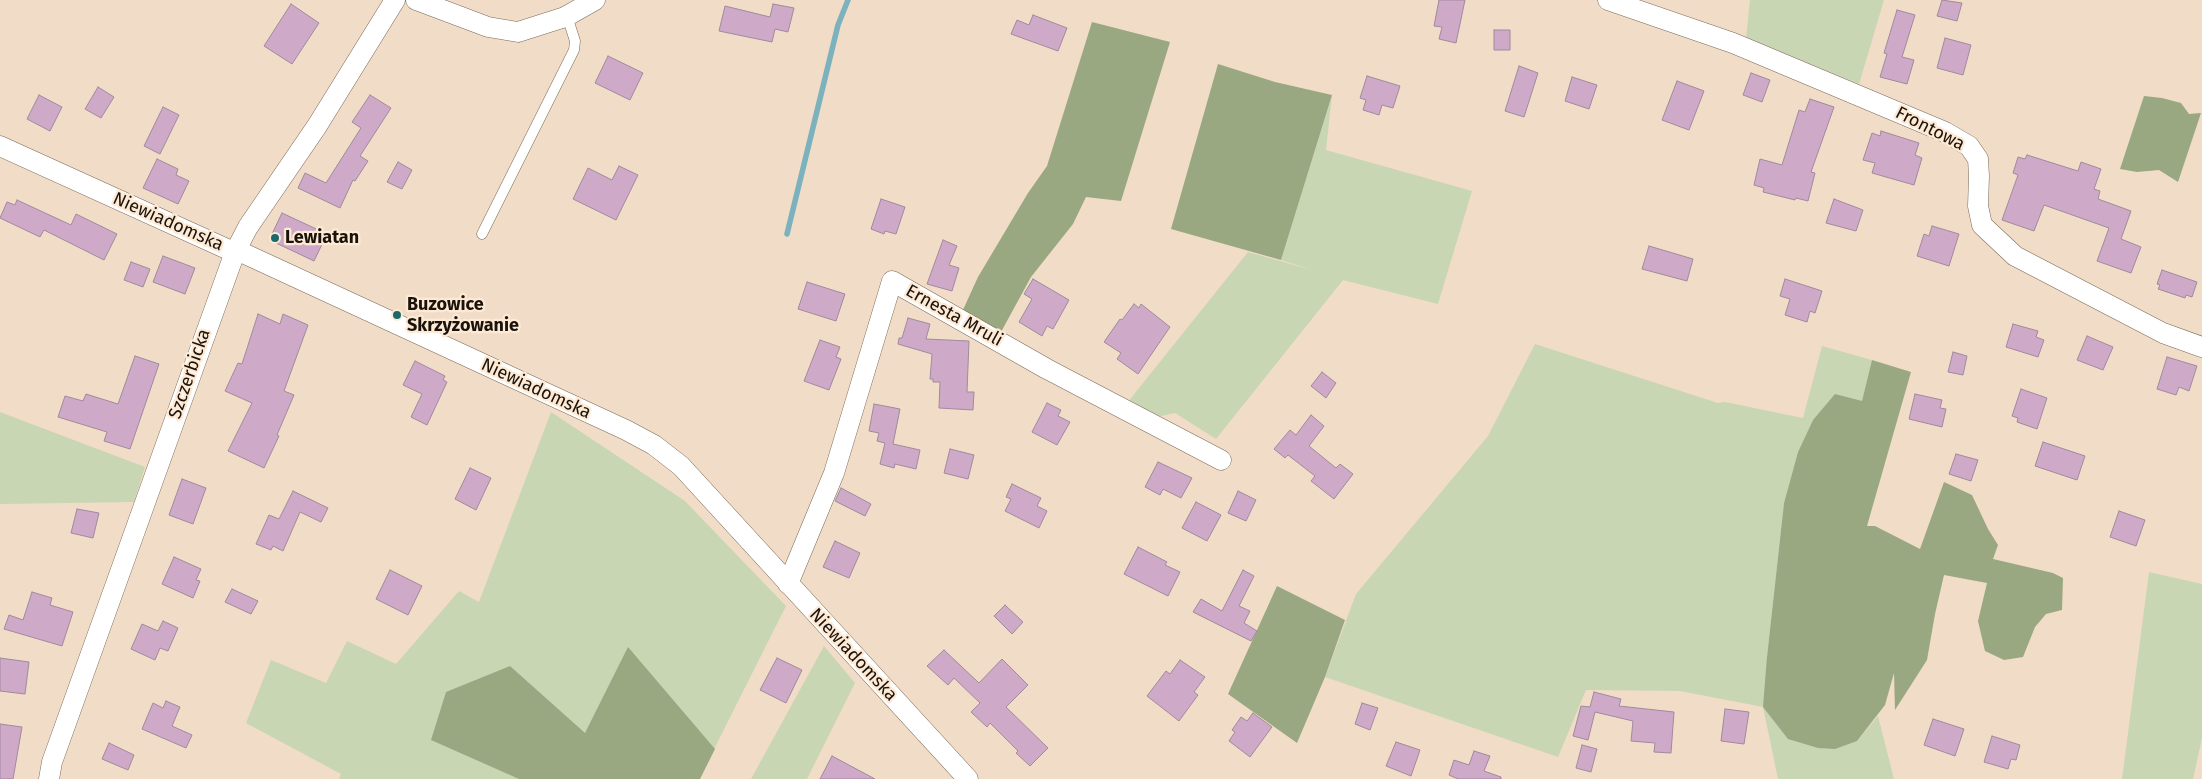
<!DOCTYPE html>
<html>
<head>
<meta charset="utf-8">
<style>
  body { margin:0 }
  canvas { display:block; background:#f1dcc7 }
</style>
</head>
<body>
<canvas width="2202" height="779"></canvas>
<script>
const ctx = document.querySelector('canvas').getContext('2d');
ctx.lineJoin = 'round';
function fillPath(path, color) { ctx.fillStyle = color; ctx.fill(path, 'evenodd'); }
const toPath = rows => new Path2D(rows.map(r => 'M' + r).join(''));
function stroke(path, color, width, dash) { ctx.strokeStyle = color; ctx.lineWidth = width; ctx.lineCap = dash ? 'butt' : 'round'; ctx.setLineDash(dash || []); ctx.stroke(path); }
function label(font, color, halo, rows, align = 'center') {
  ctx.font = font + ' "Fira Sans",sans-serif'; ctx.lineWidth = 4.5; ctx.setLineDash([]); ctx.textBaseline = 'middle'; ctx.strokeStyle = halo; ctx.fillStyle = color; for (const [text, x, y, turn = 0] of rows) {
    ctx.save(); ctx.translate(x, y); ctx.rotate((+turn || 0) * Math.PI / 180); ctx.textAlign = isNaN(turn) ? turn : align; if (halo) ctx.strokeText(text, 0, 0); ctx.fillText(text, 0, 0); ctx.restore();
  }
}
const green = toPath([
  [1750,0,1884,0,1859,84,1746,39],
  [1332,95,1326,150,1472,191,1438,304,1343,280,1216,439,1175,413,1157,417,1127,403,1248,252,1316,271,1281,260],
  [1535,344,1718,403,1725,402,1803,418,1822,346,1872,360,1862,402,1813,420,1798,452,1784,503,1767,657,1857,741,1878,716,1894,779,1778,779,1763,707,1680,691,1586,690,1558,757,1325,677,1356,594,1488,436],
  [0,412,145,467,134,502,0,504],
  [551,412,685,501,786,606,699,779,339,779,341,774,246,723,271,660,326,683,347,641,396,664,459,591,479,602],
  [2149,572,2202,584,2202,738,2193,779,2122,779],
  [824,646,855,683,807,779,751,779]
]);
const forest = toPath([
  [1092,22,1170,42,1121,201,1086,197,1073,224,1031,277,1001,332,962,312,978,277,1028,193,1047,166],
  [1218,64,1275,82,1332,95,1281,260,1171,229],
  [2144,96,2162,98,2181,103,2189,114,2201,113,2178,182,2159,170,2137,172,2120,169],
  [1872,360,1911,372,1867,526,1875,526,1920,549,1944,482,1972,495,1988,529,1998,545,1993,559,2053,573,2063,578,2062,610,2046,614,2035,627,2023,657,2004,660,1985,651,1978,621,1987,583,1944,575,1935,614,1927,660,1895,710,1894,673,1885,705,1857,741,1835,749,1818,748,1788,739,1763,707,1767,657,1784,503,1798,452,1813,420,1835,394,1862,401],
  [1277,586,1345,620,1325,677,1297,743,1228,694],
  [628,647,715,749,700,779,519,779,431,740,446,692,510,666,585,733]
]);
const stream = toPath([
  [787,234,838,25,848,0]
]);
const building = toPath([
  [1439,0,1465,0,1456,43,1439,39,1442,27,1434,26,1439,0],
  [1942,0,1962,3,1957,21,1937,16,1942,0],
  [291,4,319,23,292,64,264,46,291,4],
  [773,4,794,8,788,32,775,29,772,42,719,31,725,6,770,17,773,4],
  [1897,10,1915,15,1902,57,1914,60,1907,84,1880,77,1887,54,1884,53,1897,10],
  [1033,15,1067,28,1058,51,1011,34,1017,20,1029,25,1033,15],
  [1494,30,1510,30,1510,50,1494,50,1494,30],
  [1945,38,1971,45,1963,75,1937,68,1945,38],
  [608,56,643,73,630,100,595,83,608,56],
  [1519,66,1538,73,1524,117,1505,111,1519,66],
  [1751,73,1770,80,1762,102,1743,95,1751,73],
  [1367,76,1400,86,1393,108,1382,105,1379,115,1363,110,1366,100,1360,98,1367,76],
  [1572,77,1597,85,1589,109,1565,101,1572,77],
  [1677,81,1704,91,1689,130,1662,120,1677,81],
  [98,87,114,97,101,118,85,109,98,87],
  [39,95,62,107,50,131,27,119,39,95],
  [370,95,391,108,360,156,368,161,355,181,353,180,340,208,298,188,305,173,326,183,361,128,352,122,370,95],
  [1810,99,1834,107,1811,172,1815,173,1808,201,1796,198,1795,200,1763,192,1764,188,1754,185,1760,159,1782,165,1799,110,1805,112,1810,99],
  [163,107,179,115,160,154,144,146,163,107],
  [1881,131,1919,143,1915,155,1922,158,1914,185,1872,173,1875,163,1863,160,1872,133,1880,136,1881,131],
  [2027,155,2078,171,2081,162,2101,169,2094,189,2100,191,2098,199,2131,211,2121,239,2141,247,2131,273,2097,261,2109,228,2044,205,2034,231,2002,220,2018,175,2013,173,2018,157,2025,159,2027,155],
  [157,159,178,169,176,175,189,181,178,204,143,188,157,159],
  [398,162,412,170,402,189,387,182,398,162],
  [619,166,638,175,616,220,573,199,588,168,612,180,619,166],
  [881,199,905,207,896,234,885,231,884,234,871,229,881,199],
  [1834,199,1863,210,1856,231,1826,223,1834,199],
  [17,200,71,225,76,214,117,234,104,260,44,230,40,237,0,218,7,202,15,205,17,200],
  [282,213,327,234,314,261,276,243,271,236,282,213],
  [1932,226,1959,234,1949,266,1917,256,1924,234,1929,236,1932,226],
  [943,240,957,246,949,265,959,268,952,291,927,284,943,240],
  [1649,246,1693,259,1687,281,1642,269,1649,246],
  [163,256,195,268,185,294,153,282,163,256],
  [131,262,150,269,143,287,124,280,131,262],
  [2162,270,2197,282,2192,297,2186,295,2185,298,2158,289,2160,285,2157,284,2162,270],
  [1033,279,1069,300,1053,329,1047,326,1042,336,1019,322,1032,299,1024,294,1033,279],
  [1785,279,1822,291,1815,313,1810,311,1807,322,1785,315,1790,299,1780,296,1785,279],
  [807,282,845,294,836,321,798,309,807,282],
  [1134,304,1139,308,1141,304,1170,327,1138,374,1117,359,1121,353,1104,342,1120,319,1122,320,1134,304],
  [258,314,280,324,283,314,308,325,284,391,294,395,277,435,279,436,264,468,228,451,252,403,225,391,238,363,242,364,258,314],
  [908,318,930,324,926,339,969,341,967,392,974,392,973,410,939,408,940,382,933,382,933,379,930,379,932,354,898,344,899,338,902,338,908,318],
  [2013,324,2038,331,2036,337,2044,340,2038,357,2006,347,2013,324],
  [2087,336,2113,347,2103,370,2077,360,2087,336],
  [820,340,840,347,836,357,841,359,829,390,804,381,820,340],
  [1953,352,1967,356,1963,375,1948,372,1953,352],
  [135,356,159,364,130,449,104,441,107,432,58,417,65,396,83,401,86,394,118,404,135,356],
  [2167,357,2197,366,2189,391,2179,387,2176,395,2157,389,2167,357],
  [415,361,445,376,443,380,447,382,427,425,411,417,422,394,403,385,415,361],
  [1322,372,1336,383,1326,398,1311,386,1322,372],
  [2021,389,2047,398,2037,429,2017,422,2018,418,2012,416,2021,389],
  [1915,394,1942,400,1940,408,1946,409,1942,427,1909,419,1915,394],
  [1047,403,1061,410,1058,416,1070,422,1057,445,1032,432,1047,403],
  [874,404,900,409,893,444,920,450,916,469,895,464,894,468,880,464,885,443,877,441,879,433,869,431,874,404],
  [1311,415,1324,426,1309,446,1336,468,1340,464,1353,474,1334,499,1311,481,1315,476,1288,455,1285,458,1274,449,1290,430,1296,435,1311,415],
  [2043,442,2085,456,2077,480,2035,466,2043,442],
  [950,449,974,455,968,479,944,473,950,449],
  [1956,454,1978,460,1971,481,1949,474,1956,454],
  [1158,462,1192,478,1181,498,1163,489,1160,495,1145,487,1158,462],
  [470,468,491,478,476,510,455,499,470,468],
  [182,479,206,488,193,524,169,515,182,479],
  [1012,484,1041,498,1037,506,1047,511,1039,528,1005,511,1011,499,1006,497,1012,484],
  [841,488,871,504,865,516,835,501,841,488],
  [293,491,328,508,321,522,300,512,283,551,273,546,271,550,256,544,269,515,279,519,293,491],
  [1238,491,1256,500,1246,521,1228,513,1238,491],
  [1196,502,1221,515,1207,541,1182,528,1196,502],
  [77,509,99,513,93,538,71,533,77,509],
  [2119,511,2145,520,2136,546,2110,537,2119,511],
  [835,541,860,553,849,578,823,567,835,541],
  [1138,547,1167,562,1165,565,1180,572,1168,596,1124,574,1138,547],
  [174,557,201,569,196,580,200,581,193,598,162,584,174,557],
  [390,570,422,586,408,615,376,599,390,570],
  [1243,570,1254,576,1239,606,1250,611,1244,623,1257,631,1251,641,1193,612,1201,599,1222,611,1243,570],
  [232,589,258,601,251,614,225,602,232,589],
  [32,592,52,598,50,605,73,612,62,646,4,629,9,615,23,620,32,592],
  [1005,605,1023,622,1012,634,994,616,1005,605],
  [163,621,178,628,168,651,160,648,155,660,131,649,142,624,158,631,163,621],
  [944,650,979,683,1002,659,1028,685,1006,707,1048,748,1030,766,1016,753,1018,751,990,723,987,727,971,712,980,703,954,678,948,685,927,666,944,650],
  [0,658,29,662,25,694,0,691,0,658],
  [777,658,802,670,786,703,760,690,777,658],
  [1180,660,1205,677,1194,692,1198,695,1179,721,1147,696,1166,671,1170,674,1180,660],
  [1594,692,1621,699,1619,706,1674,712,1671,753,1654,752,1655,743,1631,741,1633,721,1595,712,1588,740,1573,736,1581,706,1590,707,1594,692],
  [166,701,180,707,172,726,192,735,186,748,142,729,153,703,163,708,166,701],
  [1362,703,1378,708,1370,730,1355,724,1362,703],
  [1725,709,1749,712,1744,744,1721,741,1725,709],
  [1253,713,1272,727,1250,757,1229,741,1235,732,1232,730,1241,717,1247,721,1253,713],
  [1933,719,1964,729,1955,756,1924,745,1933,719],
  [0,724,22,727,13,779,0,779,0,724],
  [1992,736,2020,745,2016,760,2011,759,2008,769,1984,762,1992,736],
  [1396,742,1420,750,1411,776,1386,766,1396,742],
  [109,743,134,755,128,770,102,759,109,743],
  [1582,745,1597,749,1591,772,1576,768,1582,745],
  [1474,751,1490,756,1484,771,1501,777,1501,779,1458,779,1449,775,1454,760,1469,765,1474,751],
  [832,756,875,779,820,779,832,756]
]);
const service = toPath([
  [482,234,574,50,575,41,567,16]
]);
const minor = toPath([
  [416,0,488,27,518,32,565,17,595,0],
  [1608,0,1733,43,1945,132,1969,146,1978,159,1979,176,1978,206,1982,225,2015,256,2163,333,2202,347],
  [0,146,227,249,243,253,626,430,654,445,681,466,968,779],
  [788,584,834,473,892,281,1047,369,1221,460],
  [49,779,52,762,235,252,248,227,317,126,395,0]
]);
const markers = [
  [275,238,5,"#1c696d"],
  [397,315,5,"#1c696d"]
];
const streetNames = [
  ["Frontowa",1930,129,27],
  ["Niewiadomska",168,222,24],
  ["Ernesta Mruli",954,316,29],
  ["Szczerbicka",190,374,-71],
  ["Niewiadomska",536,389,25],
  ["Niewiadomska",853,655,47]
];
const poiNames = [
  ["Lewiatan",285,238],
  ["Buzowice",407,305],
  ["Skrzyżowanie",407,326]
];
fillPath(green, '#c9d6b4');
fillPath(forest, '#99a880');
stroke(stream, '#7cb2bd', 5.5);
fillPath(building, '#cea9c8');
stroke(building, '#a08a9d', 1);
stroke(service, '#7c6a57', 11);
stroke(minor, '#7c6a57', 21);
stroke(service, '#fff', 10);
stroke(minor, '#fff', 20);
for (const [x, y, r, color] of markers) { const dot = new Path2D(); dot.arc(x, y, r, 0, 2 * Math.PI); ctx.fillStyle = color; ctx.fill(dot); stroke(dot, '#feead4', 2); }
label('18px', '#1a130c', '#feead4', streetNames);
label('bold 18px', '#1a130c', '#feead4', poiNames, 'left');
</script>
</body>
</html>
